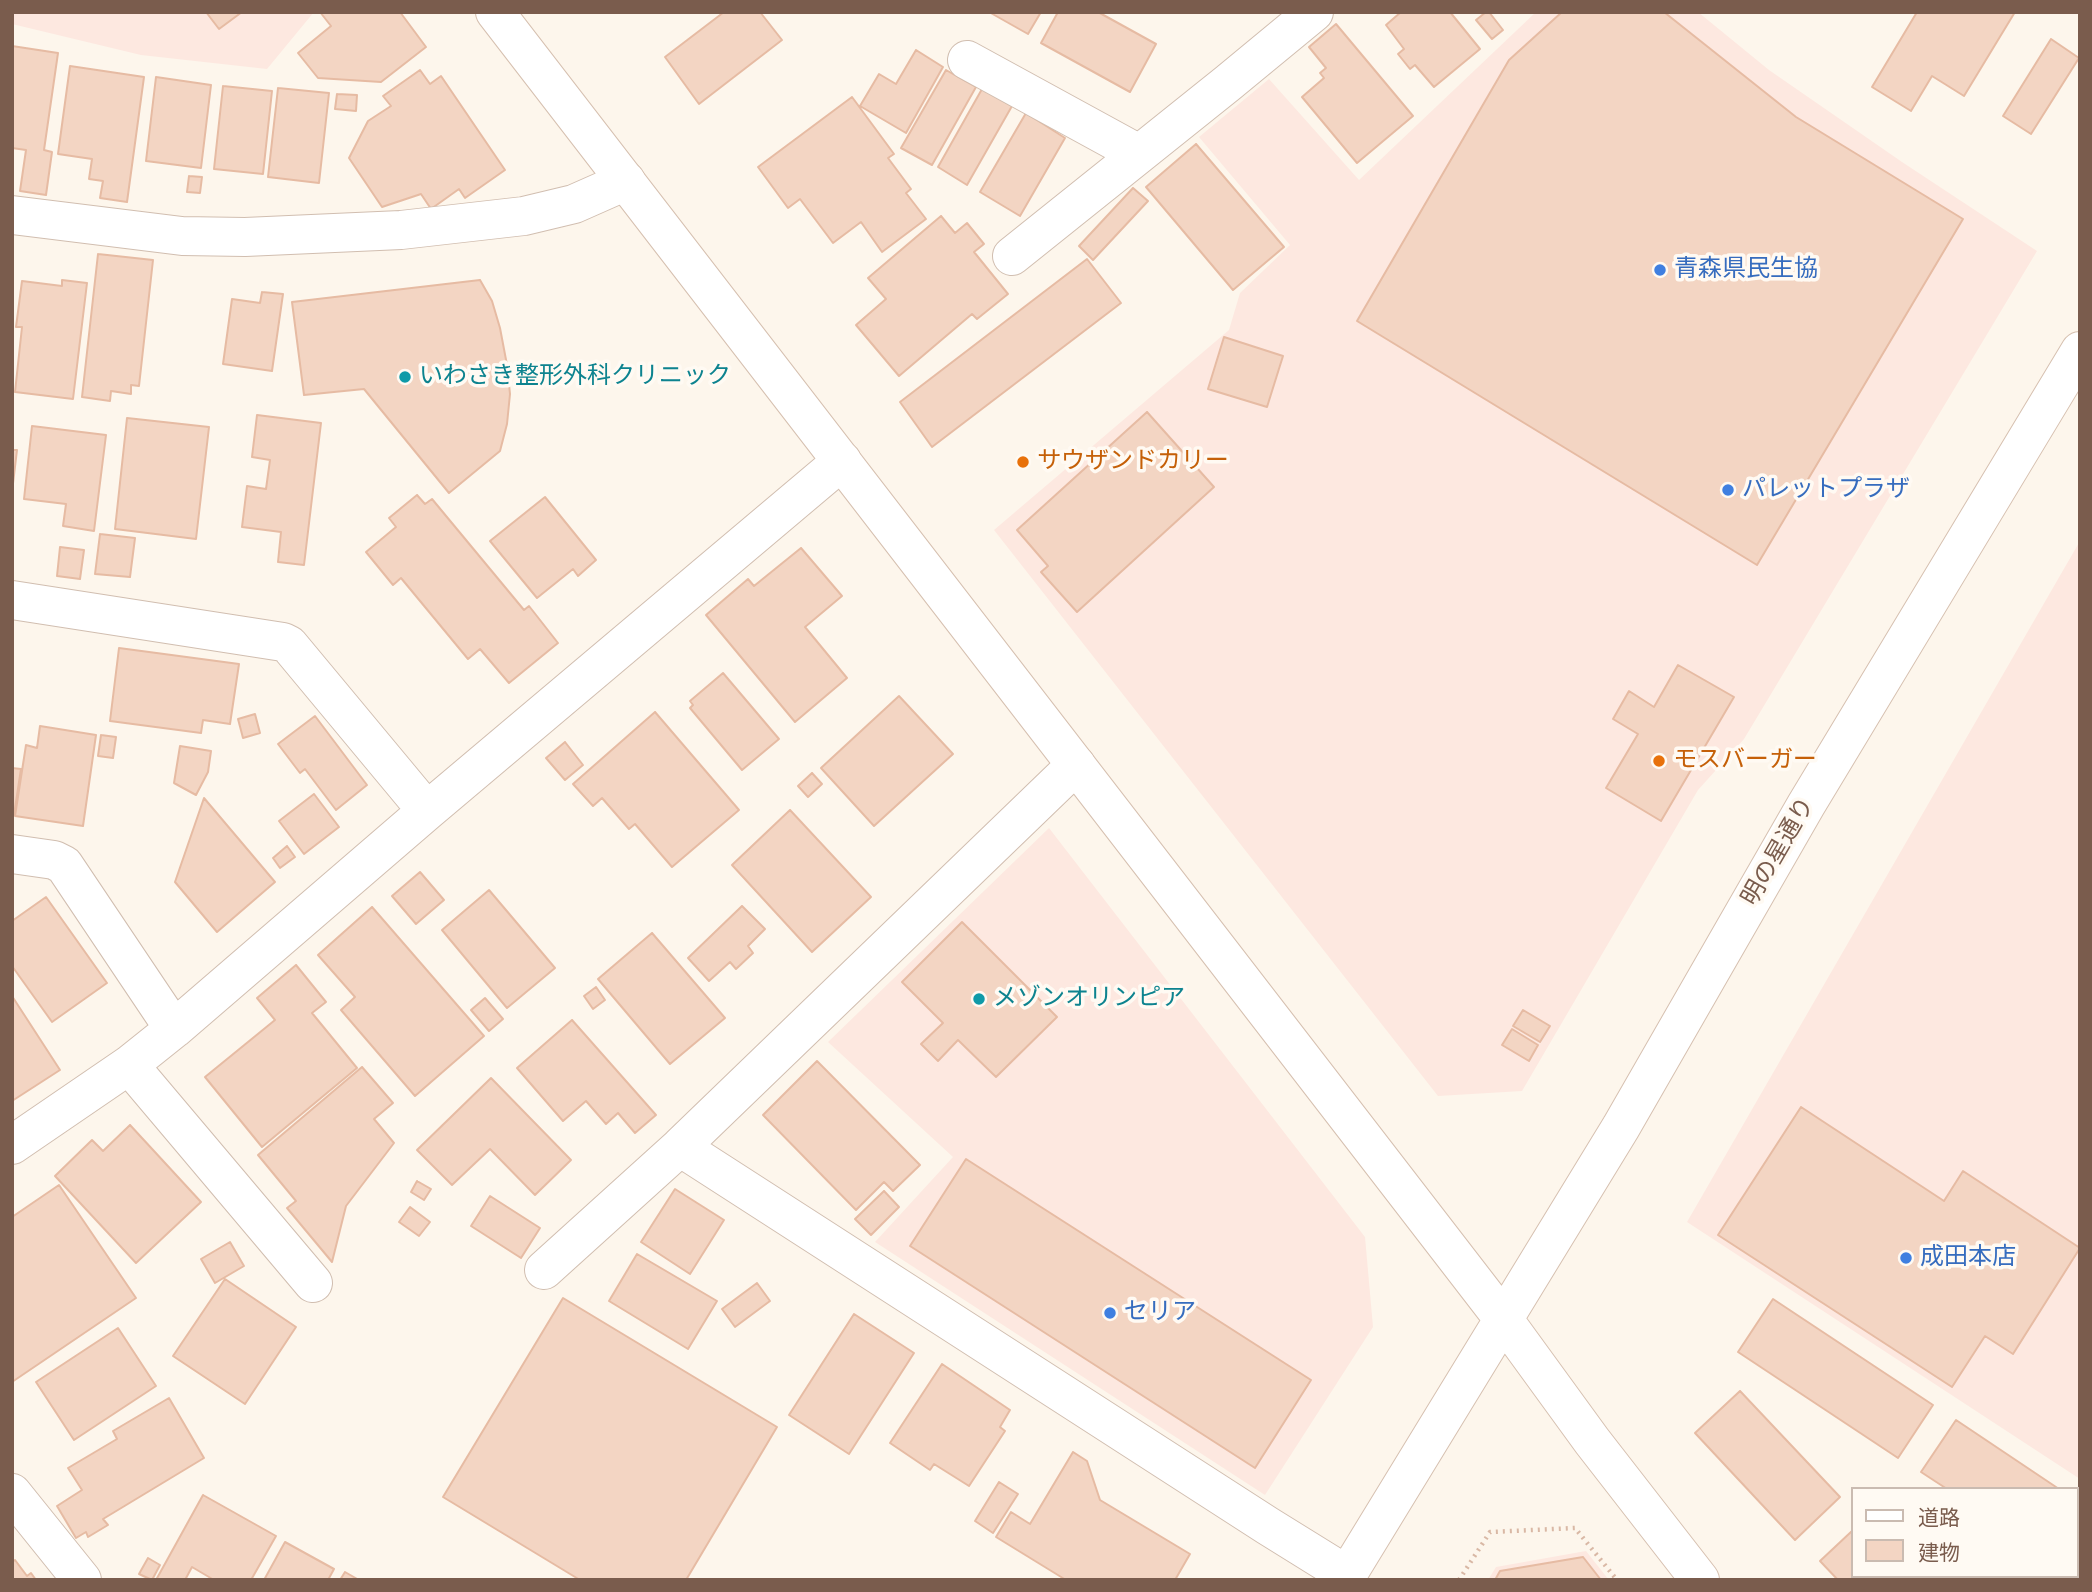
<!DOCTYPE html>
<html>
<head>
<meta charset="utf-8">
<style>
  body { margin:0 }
  #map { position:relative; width:2092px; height:1592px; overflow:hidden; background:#fdf6ec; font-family:"Sofia Sans Condensed","Noto Sans JP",sans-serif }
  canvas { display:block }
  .frame { position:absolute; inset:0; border:14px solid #7a5c4d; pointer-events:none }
  .legend { position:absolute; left:1851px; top:1487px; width:228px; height:91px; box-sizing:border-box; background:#fffaf3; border:2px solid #cabbb1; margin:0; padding:9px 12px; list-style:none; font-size:21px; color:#7a5c4d }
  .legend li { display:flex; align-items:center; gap:14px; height:35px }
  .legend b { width:35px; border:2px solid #cabbb1 }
</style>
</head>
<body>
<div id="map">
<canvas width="2092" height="1592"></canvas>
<div class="frame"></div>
<ul class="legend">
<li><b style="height:9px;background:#fff"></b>道路</li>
<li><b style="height:19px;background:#f3d5c3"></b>建物</li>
</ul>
</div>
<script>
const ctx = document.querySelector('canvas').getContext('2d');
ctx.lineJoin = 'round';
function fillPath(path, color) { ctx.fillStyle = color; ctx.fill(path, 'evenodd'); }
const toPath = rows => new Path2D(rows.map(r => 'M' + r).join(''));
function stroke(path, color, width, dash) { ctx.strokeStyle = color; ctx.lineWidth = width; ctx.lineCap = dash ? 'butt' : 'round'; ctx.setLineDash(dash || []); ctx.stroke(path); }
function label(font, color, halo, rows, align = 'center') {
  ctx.font = font + ' "Sofia Sans Condensed","Noto Sans JP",sans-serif'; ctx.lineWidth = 7; ctx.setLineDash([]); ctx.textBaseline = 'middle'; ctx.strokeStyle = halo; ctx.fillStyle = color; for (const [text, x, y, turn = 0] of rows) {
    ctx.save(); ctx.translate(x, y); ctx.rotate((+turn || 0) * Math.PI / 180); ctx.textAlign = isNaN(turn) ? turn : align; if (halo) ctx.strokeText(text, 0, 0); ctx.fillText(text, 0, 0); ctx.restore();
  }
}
const commercial = toPath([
  [12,12,314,12,267,69,141,55,12,24],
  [1536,12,1698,12,1769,70,1902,162,2037,251,1744,739,1698,790,1522,1091,1438,1096,994,530,1229,330,1240,293,1290,245,1199,137,1269,79,1359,180],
  [2080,541,2080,1479,1687,1222],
  [1049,828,1365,1237,1373,1327,1265,1495,875,1242,953,1157,828,1042],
  [1586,1551,1609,1580,1488,1580,1496,1567]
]);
const building = toPath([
  [206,12,242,12,219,29,206,12],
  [320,12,400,12,426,47,381,82,318,78,298,53,331,26,320,12],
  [724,12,760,12,782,40,699,104,665,57,724,12],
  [989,12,1041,12,1028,34,989,12],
  [1058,12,1098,12,1156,44,1130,92,1041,43,1058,12],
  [1401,12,1450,12,1480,49,1434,87,1415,65,1410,69,1398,54,1404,49,1386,25,1401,12],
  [1486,12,1489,12,1503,30,1492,39,1476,20,1486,12],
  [1562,12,1664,12,1796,117,1963,219,1757,565,1357,321,1509,60,1562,12],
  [1917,12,2015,12,1964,96,1932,76,1911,111,1872,87,1917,12],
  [1336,24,1413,116,1357,163,1302,97,1324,78,1320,73,1326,68,1309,47,1336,24],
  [2051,39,2079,58,2031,134,2003,116,2051,39],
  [12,46,58,53,44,150,52,152,46,195,20,191,26,150,12,148,12,46],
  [916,50,943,67,906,133,860,106,879,74,896,84,916,50],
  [70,66,144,77,127,202,100,198,103,181,89,179,92,159,58,154,70,66],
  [420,70,430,84,441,76,505,170,465,198,459,189,431,209,421,194,382,207,349,158,368,121,391,106,383,96,420,70],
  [946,70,976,87,932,165,901,148,946,70],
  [156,77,211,85,201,168,146,161,156,77],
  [223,86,272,91,263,174,214,169,223,86],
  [278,88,329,93,319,183,268,177,278,88],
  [982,89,1012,106,967,185,938,167,982,89],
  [337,94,357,95,356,111,335,109,337,94],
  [852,97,894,154,888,158,911,189,906,193,926,219,882,252,861,222,833,243,800,199,788,208,758,167,852,97],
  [1026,113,1065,138,1020,216,980,192,1026,113],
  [1196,144,1284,247,1233,290,1146,187,1196,144],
  [189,176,202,177,200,193,187,192,189,176],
  [1133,188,1148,201,1093,260,1079,246,1133,188],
  [941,216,955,233,967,223,984,244,974,252,1008,294,977,319,972,314,899,376,856,325,886,299,868,278,941,216],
  [98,254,153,260,139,386,131,385,131,394,111,391,110,401,82,397,98,254],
  [1087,259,1121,303,932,447,900,402,1087,259],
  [62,280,87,283,73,399,15,392,22,327,16,327,22,281,62,286,62,280],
  [480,280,492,301,500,328,507,365,510,394,507,424,500,451,449,493,364,389,304,395,292,302,480,280],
  [262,292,283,294,272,371,223,364,232,299,260,303,262,292],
  [1224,337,1283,356,1267,407,1208,389,1224,337],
  [1147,412,1214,487,1077,612,1041,572,1048,566,1017,530,1147,412],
  [257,415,321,423,304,565,278,562,281,532,242,527,247,486,266,489,270,460,252,457,257,415],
  [127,418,209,427,196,539,115,529,127,418],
  [32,426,106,435,94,531,63,526,66,504,24,499,32,426],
  [12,450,17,450,12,492,12,450],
  [417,495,425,504,432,499,524,610,529,606,558,643,509,683,480,649,468,659,401,578,393,585,366,552,396,527,389,518,417,495],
  [545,497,596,560,578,576,573,569,537,598,490,541,545,497],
  [100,534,135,538,130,577,95,574,100,534],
  [60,547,84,550,80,579,57,576,60,547],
  [801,548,842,596,805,627,847,678,795,722,706,615,748,579,754,586,801,548],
  [119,648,239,664,230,724,203,720,201,733,110,721,119,648],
  [1678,665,1734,697,1661,821,1606,788,1638,734,1613,719,1629,691,1654,707,1678,665],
  [723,673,779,739,742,770,690,708,693,705,690,701,723,673],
  [899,696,953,754,874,826,821,768,899,696],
  [655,712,739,810,672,867,635,824,629,829,602,798,593,806,573,784,655,712],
  [255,714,260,733,243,738,238,719,255,714],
  [315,716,367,785,336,810,305,769,300,773,278,744,315,716],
  [40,726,96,735,83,826,15,816,26,745,37,748,40,726],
  [101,735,116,737,113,758,98,756,101,735],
  [565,742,583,765,565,780,546,758,565,742],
  [180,746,211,751,208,772,196,795,174,783,180,746],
  [12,768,21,769,14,815,12,815,12,768],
  [812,773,822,784,808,797,798,786,812,773],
  [314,794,339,827,304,854,279,821,314,794],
  [204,798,275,882,217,932,175,882,204,798],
  [790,810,871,897,812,952,732,865,790,810],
  [287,846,295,857,280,868,273,858,287,846],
  [420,872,444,900,416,924,392,896,420,872],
  [489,890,555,968,507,1008,442,930,489,890],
  [46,897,107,983,52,1022,12,966,12,921,46,897],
  [742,906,765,929,748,946,753,953,736,969,730,962,709,981,688,958,742,906],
  [372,907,484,1036,415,1096,341,1010,355,997,318,955,372,907],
  [962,922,1057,1017,996,1077,958,1040,938,1061,921,1044,943,1023,902,982,962,922],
  [652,933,725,1018,670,1064,598,979,652,933],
  [296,965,326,1002,312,1013,357,1068,262,1147,205,1077,275,1020,257,998,296,965],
  [596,987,605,1000,593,1009,584,996,596,987],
  [12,996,60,1070,12,1101,12,996],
  [485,998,503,1019,489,1031,471,1010,485,998],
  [1523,1010,1550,1026,1540,1042,1513,1026,1523,1010],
  [572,1020,656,1115,635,1133,618,1113,606,1124,586,1101,563,1121,517,1068,572,1020],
  [1512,1029,1538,1045,1529,1061,1502,1045,1512,1029],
  [817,1061,920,1165,893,1191,884,1182,856,1210,763,1115,817,1061],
  [362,1067,393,1103,374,1119,394,1143,346,1206,332,1262,287,1208,296,1201,258,1155,362,1067],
  [491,1078,571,1160,535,1195,490,1149,452,1185,417,1150,491,1078],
  [1801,1107,1944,1201,1963,1171,2080,1248,2013,1354,1985,1336,1952,1387,1718,1235,1801,1107],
  [130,1125,201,1202,136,1263,55,1176,92,1140,103,1151,130,1125],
  [966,1159,1311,1380,1255,1468,910,1246,966,1159],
  [417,1181,431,1189,424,1200,411,1192,417,1181],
  [59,1185,136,1298,12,1382,12,1217,59,1185],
  [675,1189,724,1220,690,1274,641,1242,675,1189],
  [884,1191,899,1207,871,1235,855,1219,884,1191],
  [490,1196,540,1228,521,1258,471,1226,490,1196],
  [410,1207,430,1222,419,1236,399,1222,410,1207],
  [230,1242,244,1266,215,1283,201,1259,230,1242],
  [637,1254,717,1301,688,1349,609,1301,637,1254],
  [225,1279,296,1327,245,1404,173,1356,225,1279],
  [757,1283,770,1301,735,1327,722,1309,757,1283],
  [563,1298,777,1427,686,1580,580,1580,443,1497,563,1298],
  [1773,1299,1933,1405,1898,1458,1738,1352,1773,1299],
  [854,1314,914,1353,849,1454,789,1415,854,1314],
  [118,1328,156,1386,74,1440,36,1382,118,1328],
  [942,1364,1010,1410,1000,1427,1005,1431,969,1486,934,1464,930,1470,890,1443,942,1364],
  [1740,1391,1840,1497,1795,1540,1695,1433,1740,1391],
  [169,1398,204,1458,103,1519,108,1525,88,1537,86,1532,76,1538,57,1506,82,1490,68,1468,117,1439,113,1431,169,1398],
  [1956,1420,2059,1489,1947,1489,1921,1472,1956,1420],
  [1073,1452,1087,1461,1100,1500,1190,1554,1175,1580,1066,1580,996,1537,1011,1512,1030,1524,1073,1452],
  [999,1482,1018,1494,993,1533,975,1521,999,1482],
  [203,1495,276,1536,251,1580,214,1580,192,1567,185,1580,156,1580,203,1495],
  [1852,1531,1852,1576,1919,1576,1923,1580,1838,1580,1820,1561,1852,1531],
  [285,1542,334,1569,328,1580,264,1580,285,1542],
  [1583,1557,1601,1580,1495,1580,1500,1571,1583,1557],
  [148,1558,160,1565,152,1580,139,1574,148,1558],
  [15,1560,27,1576,31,1573,36,1580,12,1580,12,1562,15,1560],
  [345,1572,359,1580,340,1580,345,1572]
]);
const path = toPath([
  [1459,1580,1490,1532,1575,1528,1617,1580]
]);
const street = toPath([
  [967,60,1139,154],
  [12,215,182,236,245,237,401,230,524,216,574,204,626,181],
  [1012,256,1228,83,1314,12],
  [12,600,283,642,289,645,427,811],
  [12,854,54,860,64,865,174,1029],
  [129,1065,313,1283],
  [12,1145,129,1065,174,1029,427,811,842,461],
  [680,1147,1268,1526,1347,1575],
  [544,1270,680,1147,1076,765],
  [12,1493,82,1580]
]);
const secondary = toPath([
  [495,12,1504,1320,1592,1441,1700,1580],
  [1344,1580,1621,1127,1806,805,2080,351]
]);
const markers = [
  [1660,270,7,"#3f7fe0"],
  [405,377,7,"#0f9aa8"],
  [1023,462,7,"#e8710a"],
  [1728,490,7,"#3f7fe0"],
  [1659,761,7,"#e8710a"],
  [979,999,7,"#0f9aa8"],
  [1906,1258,7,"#3f7fe0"],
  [1110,1313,7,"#3f7fe0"]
];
const shopNames = [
  ["青森県民生協",1674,270],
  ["パレットプラザ",1742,490],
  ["成田本店",1920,1258],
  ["セリア",1124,1313]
];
const cultureNames = [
  ["いわさき整形外科クリニック",419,377],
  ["メゾンオリンピア",993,999]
];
const foodNames = [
  ["サウザンドカリー",1037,462],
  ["モスバーガー",1673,761]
];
const streetNames = [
  ["明の星通り",1779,852,-60]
];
fillPath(commercial, '#fde8e0');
fillPath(building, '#f3d5c3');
stroke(building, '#e6bba3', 2);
stroke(street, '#d1beb0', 40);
stroke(secondary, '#d6c0b0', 40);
stroke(path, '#d9b8a5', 4.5, [2, 5]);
stroke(street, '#fff', 38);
stroke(secondary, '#fff', 38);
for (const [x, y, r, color] of markers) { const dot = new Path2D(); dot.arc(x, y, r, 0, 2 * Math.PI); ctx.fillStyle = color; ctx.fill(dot); stroke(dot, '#fffaf3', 2.5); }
label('24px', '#366cbe', '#fffaf3', shopNames, 'left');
label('24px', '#0d838f', '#fffaf3', cultureNames, 'left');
label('24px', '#c56008', '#fffaf3', foodNames, 'left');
label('24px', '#7a5c4d', '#fffaf3', streetNames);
</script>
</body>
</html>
